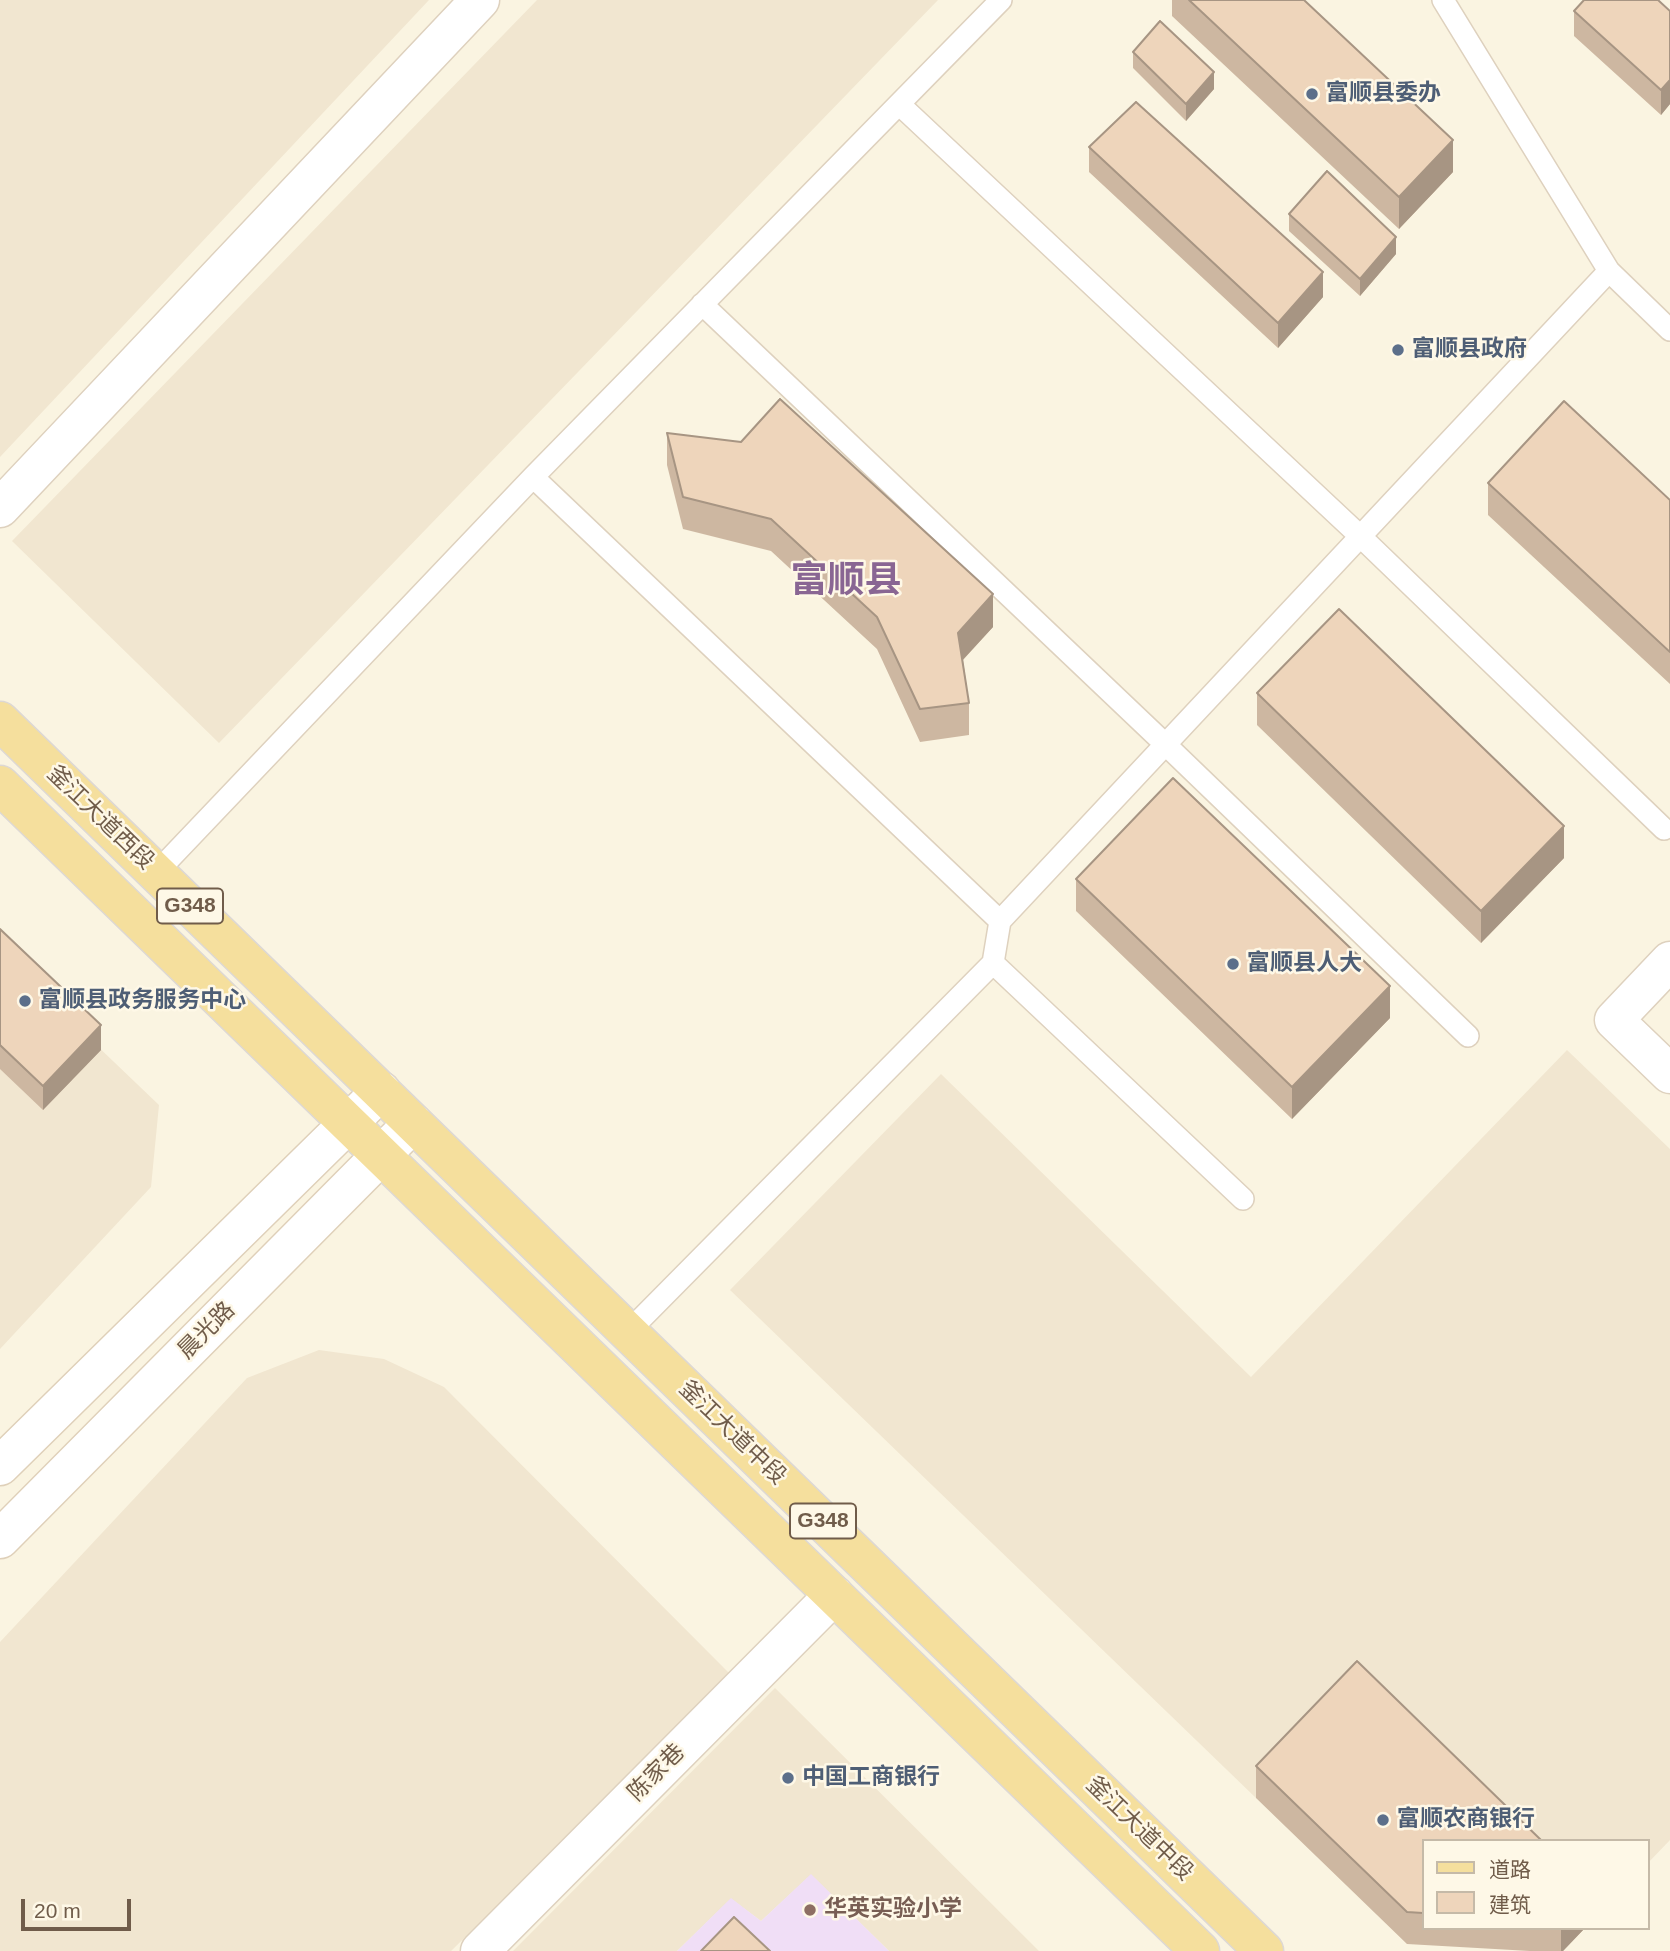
<!DOCTYPE html>
<html>
<head>
<meta charset="utf-8">
<style>
  body { margin:0 }
  #map { position:relative; width:1670px; height:1951px; overflow:hidden; background:#faf4e1; font-family:Helvetica,"Noto Sans SC",sans-serif }
  canvas { display:block }
  .legend { position:absolute; left:1422px; top:1839px; width:228px; height:91px; box-sizing:border-box; background:#fef8e7; border:2px solid #c5baa8; margin:0; padding:9px 12px; list-style:none; font-size:21px; color:#705c4a }
  .legend li { display:flex; align-items:center; gap:14px; height:35px }
  .legend b { width:35px; border:2px solid #c5baa8 }
  .scale { position:absolute; left:21px; top:1899px; width:110px; height:32px; box-sizing:border-box; border:4px solid #705c4a; border-top:0; padding-left:9px; font-size:21px; line-height:24px; white-space:nowrap; color:#705c4a; -webkit-text-stroke:5px #fef8e7; paint-order:stroke }
</style>
</head>
<body>
<div id="map">
<canvas width="1670" height="1951"></canvas>
<ul class="legend">
<li><b style="height:9px;background:#f5df9d"></b>道路</li>
<li><b style="height:19px;background:#eed5bb"></b>建筑</li>
</ul>
<div class="scale">20 m</div>
</div>
<script>
const ctx = document.querySelector('canvas').getContext('2d');
ctx.lineJoin = 'round';
function fillPath(path, color) { ctx.fillStyle = color; ctx.fill(path, 'evenodd'); }
const toPath = rows => new Path2D(rows.map(r => 'M' + r).join(''));
function stroke(path, color, width, dash) { ctx.strokeStyle = color; ctx.lineWidth = width; ctx.lineCap = dash ? 'butt' : 'round'; ctx.setLineDash(dash || []); ctx.stroke(path); }
function label(font, color, halo, rows, align = 'center') {
  ctx.font = font + ' Helvetica,"Noto Sans SC",sans-serif'; ctx.lineWidth = 5; ctx.setLineDash([]); ctx.textBaseline = 'middle'; ctx.strokeStyle = halo; ctx.fillStyle = color; for (const [text, x, y, turn = 0] of rows) {
    ctx.save(); ctx.translate(x, y); ctx.rotate((+turn || 0) * Math.PI / 180); ctx.textAlign = isNaN(turn) ? turn : align; if (halo) ctx.strokeText(text, 0, 0); ctx.fillText(text, 0, 0); ctx.restore();
  }
}
const residential = toPath([
  [0,0,429,0,0,457],
  [537,0,938,0,219,743,12,541],
  [0,953,159,1105,151,1187,0,1349],
  [1567,1050,1670,1149,1670,1840,1647,1864,1647,1841,1509,1841,1357,1694,1256,1798,730,1290,941,1074,1251,1377],
  [319,1350,384,1359,444,1387,732,1676,451,1951,0,1951,0,1642,247,1378],
  [775,1688,1039,1951,889,1951,811,1875,761,1921,731,1899,677,1951,513,1951]
]);
const education = toPath([
  [811,1874,889,1951,677,1951,731,1898,761,1921]
]);
const service = toPath([
  [899,104,1360,536,1664,829],
  [1609,271,1670,330],
  [702,304,1165,744,1468,1036],
  [533,477,1000,921],
  [156,873,533,477,1001,0],
  [993,963,1243,1199],
  [628,1332,993,963,1000,921,1609,271,1443,0]
]);
const minor = toPath([
  [0,508,480,0],
  [1670,961,1614,1020,1670,1074],
  [480,1951,834,1595]
]);
const secondary = toPath([
  [0,1466,381,1091],
  [0,1539,413,1123]
]);
const primary = toPath([
  [0,721,1264,1951],
  [0,785,1200,1951]
]);
const wall = toPath([
  [1172,0,1304,0,1453,172,1399,229,1172,16],
  [1574,11,1670,11,1670,104,1661,115,1574,36],
  [1133,52,1214,89,1186,121,1133,68],
  [1089,147,1323,297,1278,348,1089,172],
  [1289,214,1396,254,1360,296,1289,231],
  [667,433,993,627,963,660,969,703,969,735,920,742,877,649,771,551,683,529,667,465],
  [1488,483,1670,500,1670,684,1488,515],
  [1257,693,1564,858,1481,943,1257,725],
  [1076,879,1390,1018,1292,1119,1076,911],
  [0,929,101,1050,43,1110,0,1069],
  [1256,1766,1423,1841,1423,1928,1585,1928,1563,1951,1530,1951,1407,1944,1256,1798]
]);
const shadedWall = toPath([
  [1214,72,1214,89,1186,121,1186,104],
  [1670,80,1670,104,1661,115,1661,90],
  [1453,140,1453,172,1399,229,1399,197],
  [1396,237,1396,254,1360,296,1360,279],
  [1323,272,1323,297,1278,348,1278,323],
  [993,594,993,627,958,665,958,633],
  [1564,826,1564,858,1481,943,1481,911],
  [1390,986,1390,1018,1292,1119,1292,1087],
  [101,1025,101,1050,43,1110,43,1086],
  [1561,1928,1585,1928,1563,1951,1561,1951]
]);
const building = toPath([
  [1189,0,1304,0,1453,140,1399,197,1189,0],
  [1584,0,1658,0,1670,11,1670,80,1661,90,1574,11,1584,0],
  [1160,21,1214,72,1186,104,1133,52,1160,21],
  [1136,102,1323,272,1278,323,1089,147,1136,102],
  [1327,171,1396,237,1360,279,1289,214,1327,171],
  [780,399,993,594,958,633,969,703,920,709,877,617,771,519,683,497,667,433,741,442,780,399],
  [1564,401,1670,500,1670,652,1488,483,1564,401],
  [1339,609,1564,826,1481,911,1257,693,1339,609],
  [1173,778,1390,986,1292,1087,1076,879,1173,778],
  [0,929,101,1025,43,1086,0,1045,0,929],
  [1357,1661,1542,1841,1423,1841,1423,1913,1407,1912,1256,1766,1357,1661],
  [734,1917,770,1951,701,1951,734,1917]
]);
const markers = [
  [1312,94,7,"#5c6f8a"],
  [1398,350,7,"#5c6f8a"],
  [1233,964,7,"#5c6f8a"],
  [25,1001,7,"#5c6f8a"],
  [788,1778,7,"#5c6f8a"],
  [1383,1820,7,"#5c6f8a"],
  [810,1910,7,"#8d6e63"]
];
const shields = [
  [190,906,66],
  [823,1521,66]
];
const shieldNames = [
  ["G348",190,906],
  ["G348",823,1521]
];
const serviceNames = [
  ["富顺县委办",1326,94],
  ["富顺县政府",1412,350],
  ["富顺县人大",1247,964],
  ["富顺县政务服务中心",39,1001],
  ["中国工商银行",802,1778],
  ["富顺农商银行",1397,1820]
];
const streetNames = [
  ["釜江大道西段",100,818,44],
  ["晨光路",207,1331,-45],
  ["釜江大道中段",732,1433,44],
  ["陈家巷",657,1773,-45],
  ["釜江大道中段",1139,1829,44]
];
const educationNames = [
  ["华英实验小学",824,1910]
];
const townNames = [
  ["富顺县",846,582]
];
fillPath(residential, '#f1e6d0');
fillPath(education, '#f0def6');
stroke(service, '#ded1be', 24);
stroke(minor, '#ded1be', 41);
stroke(secondary, '#dfd0b9', 41);
stroke(primary, '#ddd8d4', 41);
stroke(service, '#fff', 21);
stroke(minor, '#fff', 38);
stroke(secondary, '#fff', 38);
stroke(primary, '#f5df9d', 38);
fillPath(wall, '#cdb7a1');
fillPath(shadedWall, '#a79583');
fillPath(building, '#eed5bb');
stroke(building, '#a79583', 2);
for (const [x, y, r, color] of markers) { const dot = new Path2D(); dot.arc(x, y, r, 0, 2 * Math.PI); ctx.fillStyle = color; ctx.fill(dot); stroke(dot, '#fef8e7', 2.5); }
for (const [x, y, w] of shields) { const box = new Path2D(); box.roundRect(x - w / 2, y - 17.5, w, 35, 5); ctx.fillStyle = '#fef8e7'; ctx.fill(box); stroke(box, '#705c4a', 2); }
label('bold 21px', '#705c4a', null, shieldNames);
label('bold 23px', '#4e5e75', '#fef8e7', serviceNames, 'left');
label('23px', '#705c4a', '#fef8e7', streetNames);
label('bold 23px', '#785e54', '#fef8e7', educationNames, 'left');
label('bold 37px', '#896693', '#fef8e7', townNames);
</script>
</body>
</html>
